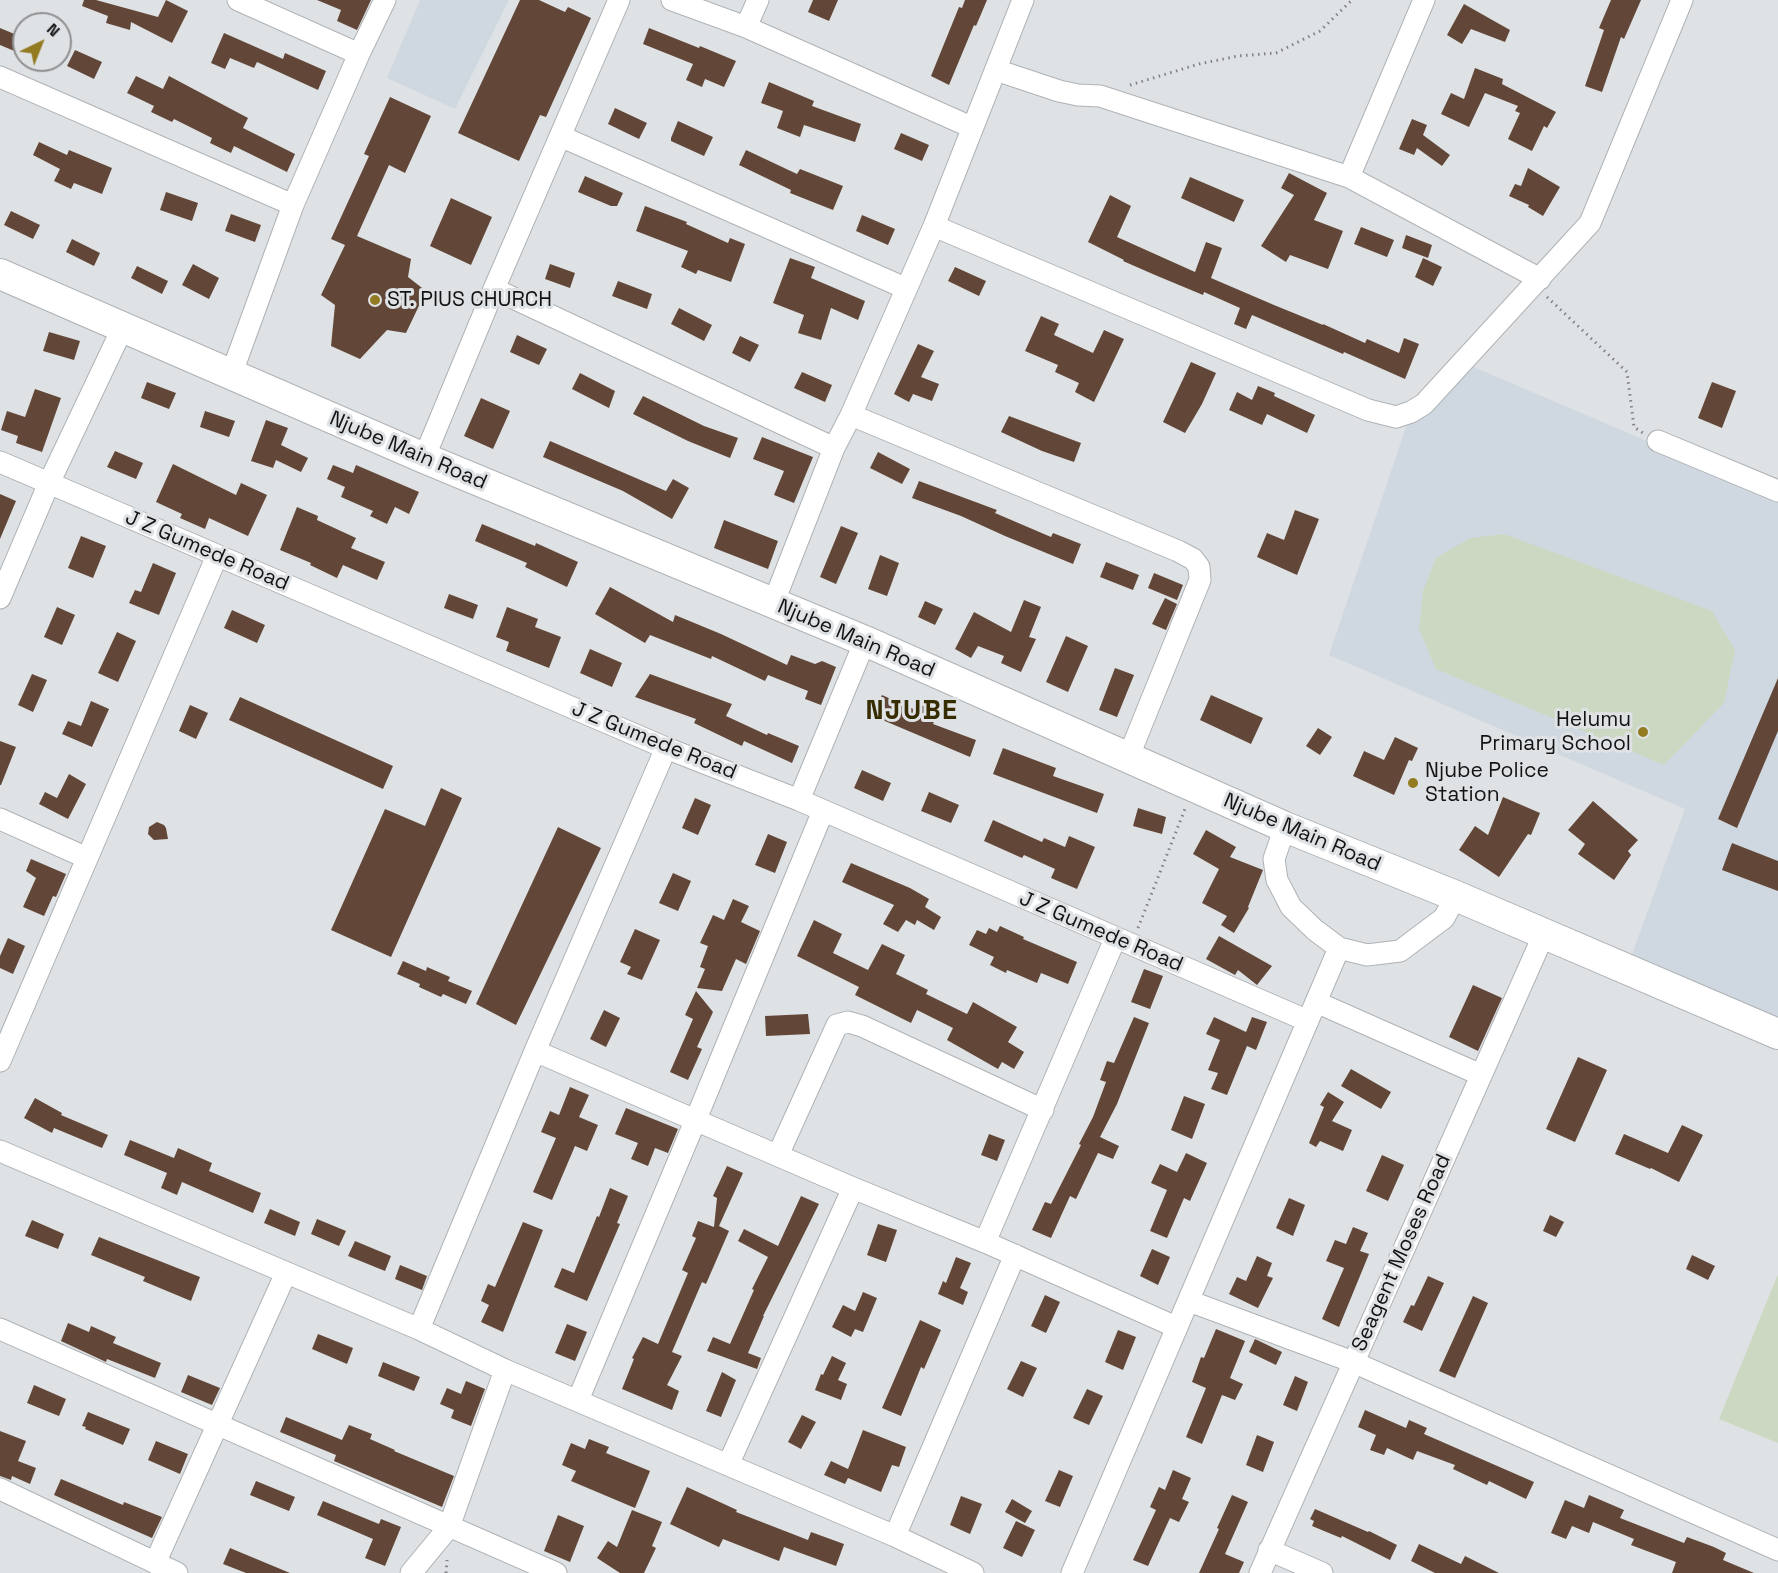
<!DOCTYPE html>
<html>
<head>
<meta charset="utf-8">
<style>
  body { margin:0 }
  #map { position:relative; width:1778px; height:1573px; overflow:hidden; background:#dfe2e5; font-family:"Space Grotesk",sans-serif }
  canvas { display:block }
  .north { position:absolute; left:12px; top:12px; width:60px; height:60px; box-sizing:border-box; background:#dfe2e5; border:2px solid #8d8f91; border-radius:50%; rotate:43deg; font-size:16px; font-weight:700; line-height:24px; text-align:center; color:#121314 }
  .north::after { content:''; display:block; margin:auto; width:21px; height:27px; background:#937b22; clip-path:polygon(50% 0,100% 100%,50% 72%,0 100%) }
</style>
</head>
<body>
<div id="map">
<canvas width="1778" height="1573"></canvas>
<div class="north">N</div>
</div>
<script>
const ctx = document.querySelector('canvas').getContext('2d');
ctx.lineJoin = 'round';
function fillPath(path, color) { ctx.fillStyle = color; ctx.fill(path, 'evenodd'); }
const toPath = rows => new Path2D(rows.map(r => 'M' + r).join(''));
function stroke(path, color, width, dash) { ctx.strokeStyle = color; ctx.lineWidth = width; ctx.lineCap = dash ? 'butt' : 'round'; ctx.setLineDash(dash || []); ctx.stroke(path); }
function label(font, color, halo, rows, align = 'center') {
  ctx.font = font + ' "Space Grotesk",sans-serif'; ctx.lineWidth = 6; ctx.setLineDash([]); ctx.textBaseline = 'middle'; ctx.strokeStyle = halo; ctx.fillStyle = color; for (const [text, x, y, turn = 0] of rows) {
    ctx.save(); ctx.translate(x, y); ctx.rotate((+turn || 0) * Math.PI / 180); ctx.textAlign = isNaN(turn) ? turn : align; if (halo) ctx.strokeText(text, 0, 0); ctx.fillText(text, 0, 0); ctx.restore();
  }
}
const built = toPath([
  [420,0,509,0,455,109,387,78],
  [1469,365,1778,497,1778,1029,1628,965,1685,809,1329,655,1409,418]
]);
const green = toPath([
  [1504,534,1712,611,1735,650,1724,703,1664,765,1436,669,1419,629,1423,591,1436,558,1470,538],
  [1778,1274,1778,1443,1719,1419]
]);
const building = toPath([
  [84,0,96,0,158,17,166,0,188,11,172,43,131,22,130,30,106,23,108,16,82,6],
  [317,0,371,0,357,30,337,21,341,10],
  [520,0,539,0,565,12,568,7,591,18,546,117,540,115,519,161,458,133],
  [813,0,838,0,829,21,808,12],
  [965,0,987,0,976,26,974,25,949,85,931,76,959,7,962,8],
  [1611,0,1641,0,1624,39,1621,37,1602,92,1585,86,1604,30,1599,28],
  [1464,4,1510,30,1505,42,1471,29,1462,44,1447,35],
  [0,28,24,38,24,55,0,45],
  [649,28,699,48,700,46,736,61,724,87,705,79,702,87,686,80,693,64,643,44],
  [224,33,283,59,285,53,326,71,318,90,257,62,254,68,230,58,225,69,211,63],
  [75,50,102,62,94,79,67,66],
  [1475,68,1503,79,1502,84,1556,112,1547,128,1544,126,1532,151,1508,139,1520,113,1515,111,1518,106,1485,93,1469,127,1441,114,1451,93,1464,99],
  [136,76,163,89,169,76,248,118,243,128,295,154,287,172,234,146,231,153,210,143,212,138,174,119,172,122,151,112,154,106,127,93],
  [769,82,814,101,812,106,861,124,855,142,804,125,800,137,777,128,783,111,761,103],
  [390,97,431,116,405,173,389,165,357,236,411,259,408,277,426,291,406,333,387,330,360,359,331,346,335,305,321,295,345,245,331,239,369,156,364,154],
  [615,108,647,123,639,139,608,124],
  [1412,119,1427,125,1423,135,1450,155,1442,166,1417,148,1414,155,1399,149],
  [678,121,713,137,704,156,671,141,671,138],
  [901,133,929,145,922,161,894,149],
  [39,142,67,155,69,150,112,168,102,194,74,183,71,189,54,181,60,169,33,155],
  [746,150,797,174,800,169,843,186,833,210,790,193,791,190,739,165],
  [1528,168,1560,187,1543,216,1528,207,1529,205,1509,196,1515,184,1521,186],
  [1289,173,1327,193,1314,220,1343,231,1328,269,1290,255,1286,262,1261,246,1294,195,1281,188],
  [585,176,623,193,617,206,611,206,578,192],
  [1190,177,1244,200,1234,222,1181,198],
  [166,192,198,203,192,221,160,210],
  [1110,195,1131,206,1117,237,1195,272,1206,242,1222,248,1211,278,1274,305,1323,325,1323,324,1365,343,1367,339,1399,353,1404,338,1419,344,1405,379,1344,352,1343,354,1252,315,1246,329,1234,324,1240,308,1204,292,1203,295,1155,275,1123,261,1124,260,1088,242],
  [451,198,492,217,471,265,430,246],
  [645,206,687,222,686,224,728,243,730,238,745,244,731,282,698,270,696,274,681,267,688,251,636,231],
  [11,211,40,225,33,239,4,225],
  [231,214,261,225,255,242,225,231],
  [862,215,895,229,888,245,856,231],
  [1361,227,1394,240,1387,257,1354,244],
  [1406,235,1432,245,1428,258,1402,248],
  [72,239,100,253,94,266,66,252],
  [790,258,815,267,811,278,865,301,858,320,831,308,821,340,798,333,804,315,773,303],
  [1423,258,1442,267,1433,286,1415,277],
  [193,264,219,278,209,299,182,285],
  [550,264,575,273,570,288,545,279],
  [137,266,168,281,162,294,131,278],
  [955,267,986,281,979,296,948,281],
  [618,281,652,294,647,309,612,296],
  [679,308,712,325,704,341,671,324],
  [1041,316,1059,324,1054,335,1093,353,1104,330,1124,339,1094,402,1075,392,1079,383,1055,372,1058,365,1025,351],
  [49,332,80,341,74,360,43,351],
  [517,335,547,349,539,365,510,352],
  [740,336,759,345,750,362,732,353],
  [918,344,934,351,921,377,939,384,932,401,913,394,909,402,894,394],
  [1191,362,1216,373,1202,404,1185,433,1163,422],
  [802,372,832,385,825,402,794,388],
  [580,373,615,391,609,408,572,389],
  [147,382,176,393,169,409,141,398],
  [1712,382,1736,391,1722,428,1698,418],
  [1258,386,1275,393,1274,396,1315,415,1307,433,1267,414,1262,425,1229,410,1237,392,1252,400],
  [35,389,61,398,42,452,16,443,18,436,1,430,7,411,25,417],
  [643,396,704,426,738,438,730,458,688,441,633,414],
  [481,398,510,411,493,449,464,436],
  [205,411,235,421,229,437,200,427],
  [1009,416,1081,443,1074,462,1042,451,1001,432],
  [266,420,288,428,281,445,308,458,301,472,276,460,273,468,251,461],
  [762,437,813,457,794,503,774,495,784,471,753,459],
  [550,441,666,491,673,479,689,488,672,519,623,491,543,457],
  [115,451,143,463,136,479,107,467],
  [878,452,910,469,902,484,870,468],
  [173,464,236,495,241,483,267,495,248,536,209,518,205,529,180,518,182,514,156,502],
  [333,465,353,473,356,465,419,492,409,514,395,507,387,524,370,516,373,511,341,497,345,487,327,479],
  [919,481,997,510,995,513,1051,537,1053,533,1081,544,1073,564,1005,536,961,516,912,498],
  [0,494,16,501,0,539],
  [297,507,318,516,317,520,356,538,351,548,385,562,377,580,343,565,337,578,310,565,311,563,280,550],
  [1295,510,1319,519,1297,575,1257,557,1267,533,1284,540],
  [724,520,778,541,768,569,714,548],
  [482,524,535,546,536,543,578,562,567,587,525,567,527,563,475,541],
  [841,526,858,533,836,584,820,577],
  [81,536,106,546,93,578,68,568],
  [880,555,899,563,887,596,868,589],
  [1106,562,1139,575,1133,590,1100,577],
  [153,563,176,573,159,615,129,603,135,590,141,592],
  [1154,573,1183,585,1177,600,1148,588],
  [610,587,673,622,675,615,721,634,787,665,791,655,815,664,822,661,836,667,821,705,805,699,808,691,768,675,765,681,712,656,711,659,650,635,645,643,595,614],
  [449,594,478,605,473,619,444,608],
  [1165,598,1177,604,1166,630,1152,624],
  [1024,600,1041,607,1029,637,1036,639,1021,672,1001,663,1004,656,978,646,971,658,955,649,974,612,1011,632],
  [925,601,943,609,935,625,918,617],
  [57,607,75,615,62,645,44,637],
  [507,607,538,619,535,627,561,637,549,668,506,651,509,642,496,637],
  [232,610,265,625,257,643,224,628],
  [117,632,136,641,118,682,98,673],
  [1066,636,1088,646,1068,692,1046,682],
  [590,649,622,663,612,687,580,673],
  [1115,668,1134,675,1117,717,1099,710],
  [32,674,47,680,33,712,18,705],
  [650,674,732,704,726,716,767,735,768,733,799,746,792,763,744,741,742,746,694,723,696,719,635,697],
  [1778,678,1778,731,1737,828,1718,819],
  [882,695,918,711,922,703,939,710,933,724,976,740,970,757,873,716],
  [1211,695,1263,718,1251,744,1200,720],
  [240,697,393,766,383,789,229,720],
  [91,701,109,709,92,747,62,734,68,721,81,726],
  [190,705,208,713,196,739,179,731],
  [1318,728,1332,737,1320,755,1306,746],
  [1395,737,1418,748,1412,761,1409,760,1394,795,1353,776,1364,751,1384,760],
  [0,741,16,747,1,785,0,785],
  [1003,748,1056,768,1053,776,1104,794,1097,813,993,774],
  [862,770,891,783,883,801,854,788],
  [69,774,86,784,68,819,39,804,45,792,57,798],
  [441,788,462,798,391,957,331,930,385,809,425,826],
  [929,792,959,805,951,823,921,811],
  [1503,797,1540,813,1531,835,1528,834,1499,877,1459,850,1475,826,1488,835],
  [695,798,711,805,698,835,682,828],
  [1593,801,1638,840,1628,851,1631,855,1614,880,1578,854,1585,844,1568,830],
  [1138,808,1166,817,1162,834,1133,826],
  [993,820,1042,842,1044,838,1065,847,1069,836,1095,847,1077,889,1051,878,1055,869,1024,855,1022,858,984,841],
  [157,822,164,825,166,828,168,839,154,840,148,834,149,827],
  [558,827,601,848,516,1025,476,1004],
  [1206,830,1236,847,1230,857,1263,870,1248,907,1249,908,1234,933,1221,925,1227,916,1202,903,1219,869,1193,854],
  [768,834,787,842,775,873,755,865],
  [1732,843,1778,861,1778,891,1722,870],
  [31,859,66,874,56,897,53,896,44,916,23,907,36,878,26,871],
  [851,863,910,888,929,899,925,907,941,917,934,930,917,920,915,925,906,920,898,932,883,924,894,905,842,882],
  [673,873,691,881,678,911,659,903],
  [733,899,749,906,741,922,760,931,746,964,736,959,722,991,697,988,705,969,700,967,708,946,700,943,713,915,724,920],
  [814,920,842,934,833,953,868,970,882,944,905,955,896,974,928,990,926,994,967,1014,973,1002,1017,1027,1008,1042,1024,1052,1014,1069,1002,1062,998,1069,947,1040,953,1028,917,1010,911,1023,855,995,859,987,797,956],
  [1000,926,1024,937,1023,939,1077,962,1068,984,1041,973,1037,983,1007,970,1006,973,990,965,994,957,969,945,977,930,986,934,989,928,997,932],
  [635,929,660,940,642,980,627,974,631,967,620,962],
  [1219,936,1272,966,1257,985,1238,970,1235,975,1206,959],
  [8,938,25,946,13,974,0,968,0,956],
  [403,961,426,971,427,967,450,977,448,981,472,991,466,1004,443,994,441,997,419,987,420,984,397,974],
  [1144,969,1163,976,1150,1009,1131,1002],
  [1473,985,1502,998,1478,1051,1449,1037],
  [696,991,713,1012,697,1047,702,1049,688,1080,670,1072,693,1019,685,1015],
  [604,1010,620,1018,606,1047,590,1039],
  [808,1014,810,1034,766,1036,765,1016],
  [1134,1017,1149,1023,1117,1104,1100,1137,1119,1146,1113,1159,1098,1153,1076,1199,1070,1196,1051,1238,1032,1230,1045,1202,1051,1204,1081,1145,1079,1144,1093,1117,1106,1082,1100,1080,1107,1061,1114,1063],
  [1214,1017,1246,1032,1252,1017,1267,1022,1256,1050,1247,1046,1227,1095,1211,1089,1218,1073,1208,1070,1220,1040,1206,1034],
  [1578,1057,1607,1070,1575,1142,1546,1129],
  [1351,1069,1391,1092,1381,1109,1341,1086],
  [570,1087,589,1095,579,1117,598,1125,587,1151,575,1146,552,1200,533,1192,556,1138,541,1132,550,1111,559,1115],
  [1328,1092,1344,1102,1332,1121,1352,1130,1343,1151,1320,1141,1316,1147,1309,1143,1324,1107,1320,1105],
  [1184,1096,1205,1104,1192,1139,1171,1130],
  [35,1098,62,1113,61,1115,108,1135,102,1148,54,1128,52,1133,24,1118],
  [626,1108,678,1129,668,1153,655,1148,648,1166,631,1159,638,1143,615,1134],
  [1682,1125,1703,1135,1679,1182,1651,1168,1650,1169,1615,1154,1624,1134,1668,1153],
  [989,1134,1005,1140,997,1161,981,1155],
  [130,1140,174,1158,178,1148,212,1163,209,1171,261,1193,253,1213,182,1182,177,1195,161,1188,167,1173,124,1155],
  [1186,1153,1207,1163,1190,1201,1184,1198,1167,1238,1150,1231,1167,1190,1151,1183,1160,1164,1177,1172],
  [1382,1155,1404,1165,1388,1201,1366,1191],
  [727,1166,743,1173,719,1226,729,1231,706,1284,702,1282,672,1352,682,1356,667,1385,679,1391,672,1410,622,1389,634,1359,632,1358,643,1337,658,1344,688,1273,682,1270,696,1238,692,1236,698,1221,714,1227,717,1198,713,1196],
  [610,1188,628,1196,617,1223,620,1224,587,1301,554,1287,562,1268,574,1273,597,1216,599,1217],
  [801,1196,819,1204,763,1316,764,1316,748,1353,761,1358,757,1369,707,1351,713,1337,730,1344,754,1290,752,1289,768,1257,738,1241,744,1229,778,1246],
  [1289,1198,1305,1205,1293,1236,1276,1228],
  [270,1209,300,1222,295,1236,264,1223],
  [1550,1215,1564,1222,1556,1237,1543,1231],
  [317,1219,346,1231,339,1246,311,1234],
  [32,1220,64,1234,58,1249,25,1236],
  [523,1222,543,1230,503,1332,481,1322,489,1305,481,1301,488,1284,495,1287],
  [878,1224,897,1230,886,1262,867,1255],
  [1353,1227,1368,1233,1360,1251,1369,1254,1339,1327,1322,1319,1344,1268,1326,1261,1335,1240,1346,1244],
  [99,1237,200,1277,191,1301,143,1281,145,1277,91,1255],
  [355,1241,391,1256,385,1271,348,1256],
  [1152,1249,1170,1257,1158,1285,1140,1276],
  [1692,1255,1715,1266,1708,1280,1686,1269],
  [1257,1256,1272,1263,1267,1276,1273,1278,1258,1308,1229,1294,1237,1277,1246,1281],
  [956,1257,971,1263,960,1288,968,1292,963,1305,938,1294,943,1281,946,1283],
  [400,1265,427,1276,422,1290,395,1279],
  [1428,1276,1444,1283,1422,1331,1403,1322,1411,1305,1414,1306],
  [863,1292,877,1298,863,1332,855,1329,851,1337,832,1327,843,1305,855,1311],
  [1045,1295,1060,1302,1046,1333,1031,1326],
  [1473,1296,1488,1303,1455,1378,1439,1371],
  [920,1320,941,1330,924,1369,921,1367,901,1416,882,1408],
  [68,1323,89,1332,91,1326,116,1337,113,1343,161,1363,155,1378,107,1359,106,1362,61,1341],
  [567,1324,587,1332,575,1361,555,1353],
  [1216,1329,1245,1341,1230,1378,1243,1384,1235,1400,1222,1395,1202,1444,1186,1437,1206,1388,1192,1382,1201,1357,1204,1358],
  [1118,1330,1136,1337,1123,1370,1105,1362],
  [318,1334,353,1348,347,1364,312,1349],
  [1255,1339,1282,1352,1276,1365,1249,1352],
  [832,1356,846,1363,838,1380,847,1384,841,1400,815,1390,821,1374,823,1375],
  [1021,1361,1037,1368,1023,1397,1007,1389],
  [383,1362,420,1377,414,1391,378,1376],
  [722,1372,736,1380,721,1417,706,1411],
  [188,1375,220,1388,212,1405,181,1392],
  [1295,1376,1308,1382,1297,1411,1283,1405],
  [466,1381,485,1389,471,1426,451,1418,454,1410,440,1404,447,1388,461,1394],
  [34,1385,66,1399,59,1416,27,1403],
  [1087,1389,1103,1396,1089,1425,1073,1418],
  [1365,1410,1406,1428,1409,1420,1427,1428,1424,1434,1534,1482,1526,1499,1489,1481,1487,1485,1453,1469,1455,1465,1417,1451,1413,1460,1387,1448,1384,1455,1370,1450,1376,1435,1358,1427],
  [88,1412,130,1429,123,1445,85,1429,86,1427,82,1426],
  [802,1415,816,1422,801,1449,788,1442],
  [286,1417,342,1440,349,1425,372,1434,370,1439,395,1450,394,1451,454,1476,442,1507,334,1461,336,1455,280,1432],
  [863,1430,906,1447,899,1467,892,1465,881,1492,848,1478,845,1484,824,1475,831,1461,848,1469],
  [0,1431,26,1441,18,1461,36,1468,30,1484,12,1476,11,1480,0,1476],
  [1257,1435,1274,1442,1263,1472,1246,1465],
  [589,1439,609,1447,606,1453,650,1471,635,1508,571,1481,576,1471,562,1465,571,1443,585,1449],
  [156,1441,188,1454,180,1474,148,1460],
  [1059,1470,1073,1476,1060,1507,1045,1501],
  [1173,1470,1191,1478,1182,1499,1189,1502,1179,1522,1170,1518,1148,1566,1133,1560,1156,1510,1150,1507,1159,1487,1165,1490],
  [61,1479,123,1505,124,1502,162,1517,152,1538,54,1495],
  [256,1481,295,1497,289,1511,250,1495],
  [687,1487,737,1510,736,1512,808,1540,811,1532,844,1544,836,1566,784,1547,779,1561,723,1539,719,1547,670,1524],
  [1232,1495,1248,1502,1225,1554,1244,1562,1239,1573,1199,1573,1219,1529,1217,1528],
  [1589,1495,1624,1510,1620,1518,1684,1543,1687,1537,1714,1547,1726,1553,1723,1560,1754,1573,1672,1573,1676,1562,1631,1545,1634,1539,1593,1522,1589,1533,1572,1526,1566,1539,1551,1533,1565,1500,1584,1508],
  [961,1496,982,1504,970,1534,950,1525],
  [1012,1499,1032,1511,1025,1523,1005,1512],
  [323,1501,379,1524,381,1519,401,1527,385,1566,365,1558,373,1539,317,1515],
  [1315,1509,1368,1532,1369,1531,1397,1545,1390,1560,1342,1536,1341,1538,1312,1526,1314,1521,1310,1519],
  [632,1510,662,1522,652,1546,656,1548,644,1573,620,1573,597,1558,608,1541,617,1547],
  [558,1515,584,1526,570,1562,544,1551],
  [1016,1521,1035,1530,1022,1557,1003,1548],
  [1419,1544,1461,1564,1465,1556,1499,1573,1435,1573,1411,1561],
  [230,1548,290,1573,246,1573,223,1564]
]);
const path = toPath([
  [1130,85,1199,64,1238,56,1276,53,1320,31,1352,0],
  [1547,297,1627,372,1634,427,1643,433],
  [1138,928,1185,809],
  [446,1573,447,1560]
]);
const street = toPath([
  [238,0,359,54],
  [672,0,746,27,971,127],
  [746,27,758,0],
  [996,70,1059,91,1078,95,1100,96,1349,177,1540,279],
  [0,77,293,205],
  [560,136,905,288],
  [1349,177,1424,0],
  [934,226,1368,410,1396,417,1411,412,1424,404,1590,223,1682,0],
  [494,289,834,448],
  [231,375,293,205,359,54,385,0],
  [851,415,1178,551,1193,559,1199,567,1200,580,1128,758],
  [1658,441,1778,491],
  [424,458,494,289,619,0],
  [0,462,666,748,799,800,1308,1021],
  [0,598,49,483,123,327],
  [773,604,834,448,851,415,934,226,1023,0],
  [799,800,865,641],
  [0,819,87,858],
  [1285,827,1274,859,1277,880,1291,907,1315,930,1339,948,1367,955,1400,951,1444,918,1456,896],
  [1316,1002,1481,1075],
  [535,1051,853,1188,985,1242,1176,1327],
  [0,1061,217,556],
  [0,1151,419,1329,505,1370,895,1536,973,1573],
  [778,1155,837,1025,848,1022,862,1026,1043,1110],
  [985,1242,1115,939],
  [1189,1301,1353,1362,1778,1550],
  [0,1329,556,1573],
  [419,1329,535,1051,666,748],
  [578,1400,696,1119,823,811],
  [728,1465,853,1188],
  [0,1489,177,1573],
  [895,1536,1015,1255],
  [1269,1550,1322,1573],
  [155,1563,286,1273],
  [411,1573,449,1527,505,1370],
  [1072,1573,1339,948],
  [1260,1573,1544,934]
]);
const secondary = toPath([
  [0,274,424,458,865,641,1285,827,1456,896,1778,1034]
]);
const markers = [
  [375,300,6,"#937b22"],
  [1643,732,6,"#937b22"],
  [1413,783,6,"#937b22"]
];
const poiNames = [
  ["ST. PIUS CHURCH",387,300],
  ["Helumu",1631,720,"right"],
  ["Primary School",1631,744,"right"],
  ["Njube Police",1425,771],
  ["Station",1425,795]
];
const streetNames = [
  ["Njube Main Road",408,451,23],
  ["J Z Gumede Road",207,551,23],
  ["Njube Main Road",856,639,23],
  ["J Z Gumede Road",654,741,22],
  ["Njube Main Road",1302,833,23],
  ["J Z Gumede Road",1101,932,23],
  ["Seagent Moses Road",1402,1253,-66]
];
const districtNames = [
  ["NJUBE",912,712]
];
fillPath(built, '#cfd8e0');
fillPath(green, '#cdd8c2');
fillPath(building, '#624738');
stroke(street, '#afb2b5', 23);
stroke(secondary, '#afb2b5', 32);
stroke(path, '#7f8183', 3, [1.5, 4.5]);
stroke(street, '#fff', 21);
stroke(secondary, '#fff', 30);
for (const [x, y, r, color] of markers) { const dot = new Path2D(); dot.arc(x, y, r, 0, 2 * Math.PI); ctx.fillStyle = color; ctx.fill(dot); stroke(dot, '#dfe2e5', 2); }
label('21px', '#121314', '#dfe2e5', poiNames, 'left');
label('21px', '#121314', '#dfe2e5', streetNames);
ctx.letterSpacing = '1.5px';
label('bold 27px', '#372b00', '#dfe2e5', districtNames);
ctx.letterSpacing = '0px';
</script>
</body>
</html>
